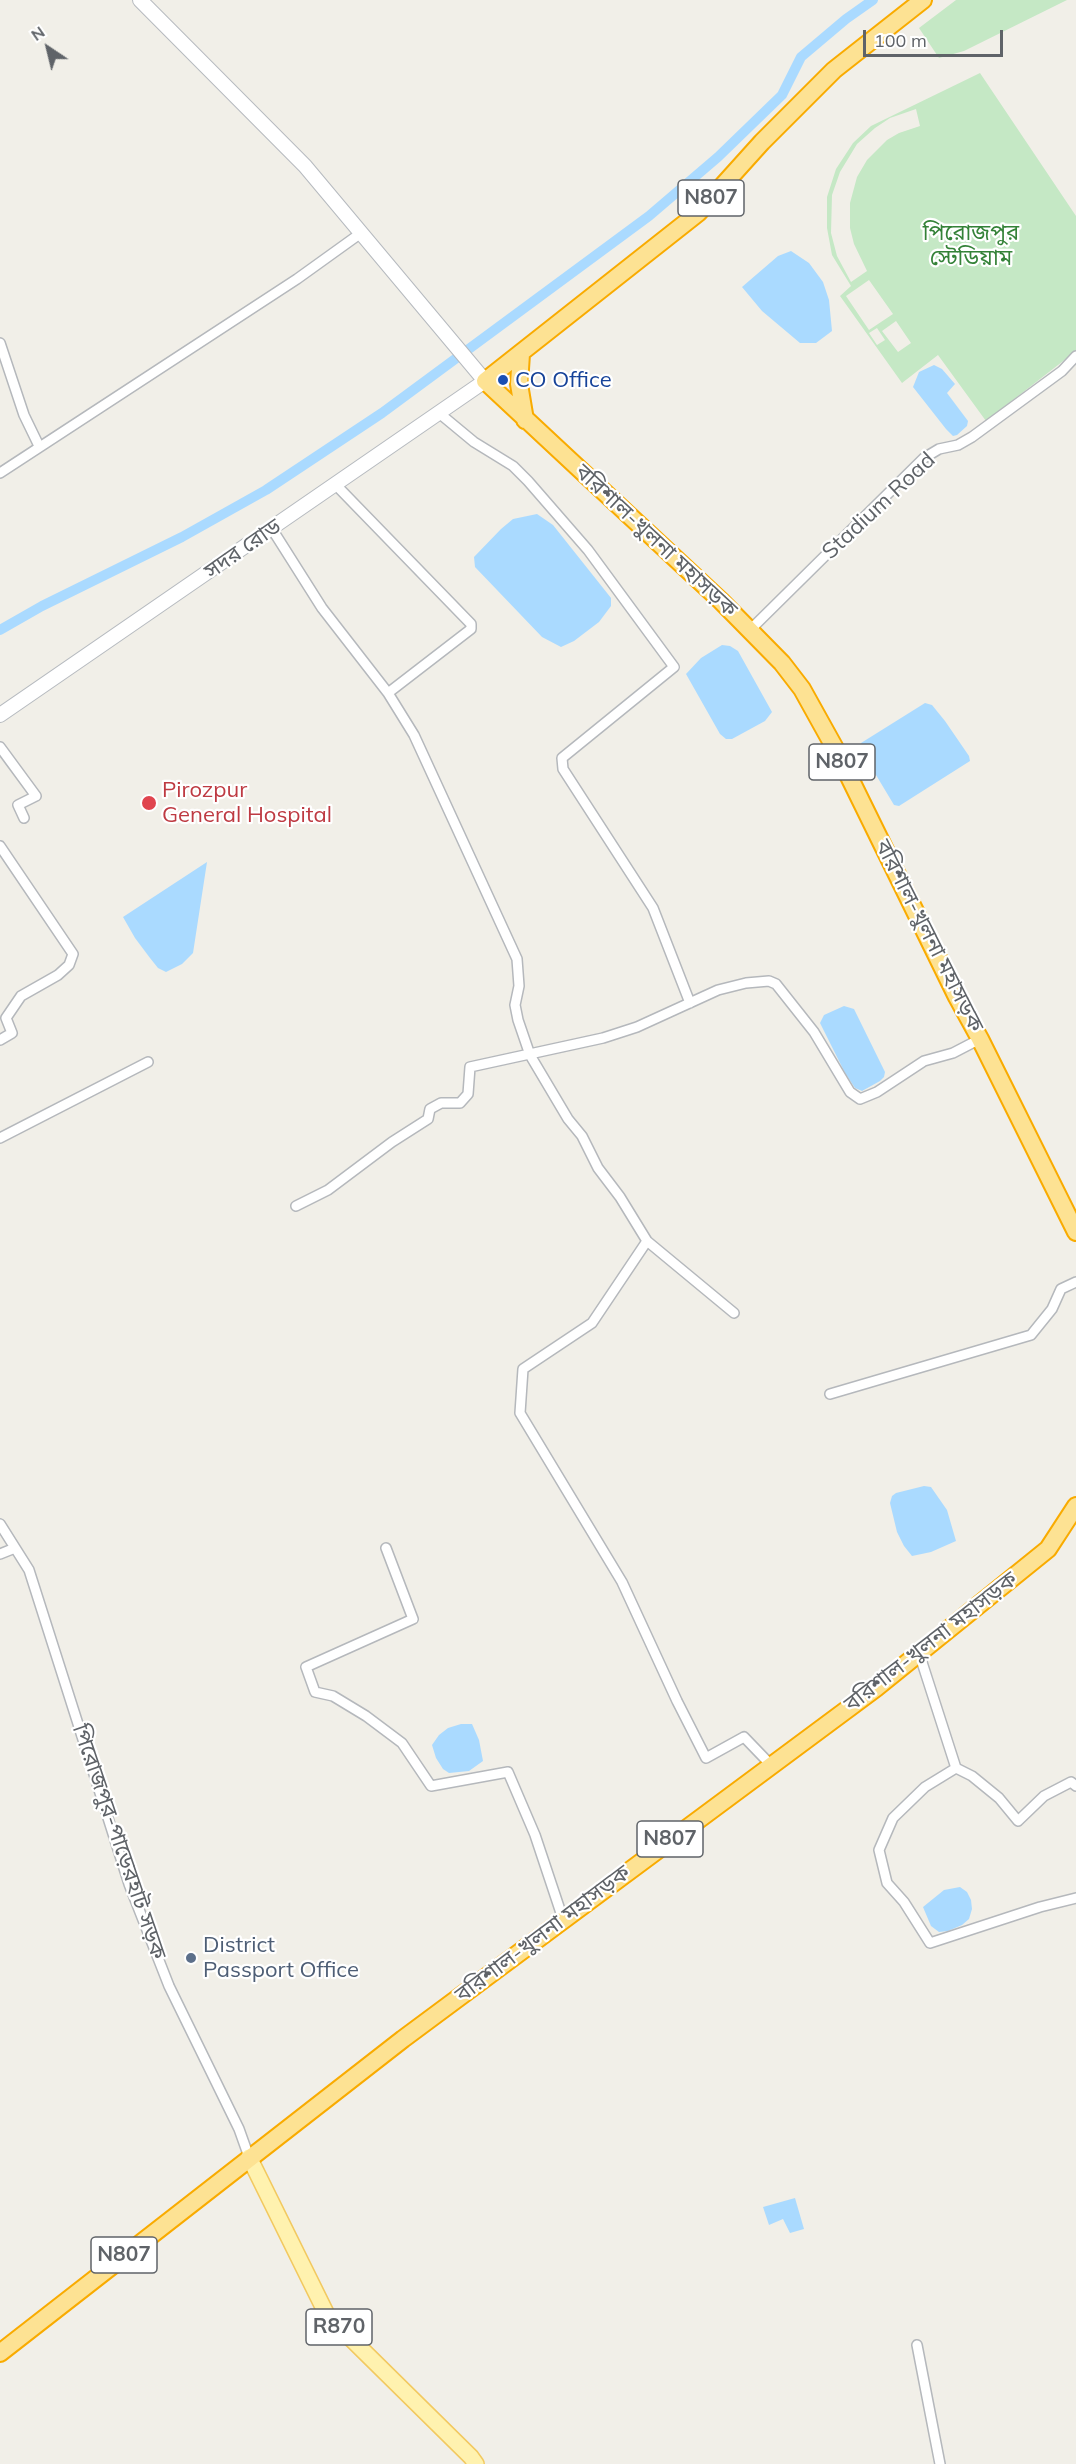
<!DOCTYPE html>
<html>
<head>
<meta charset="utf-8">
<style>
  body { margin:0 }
  #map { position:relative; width:1076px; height:2464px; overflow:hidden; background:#f1efe8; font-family:Mulish,sans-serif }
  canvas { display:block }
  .north { position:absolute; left:18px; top:18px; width:60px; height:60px; -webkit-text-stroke:4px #fff; paint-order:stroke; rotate:325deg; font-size:16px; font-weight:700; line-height:24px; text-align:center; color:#5f6368 }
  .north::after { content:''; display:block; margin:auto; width:21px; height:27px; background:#5f6368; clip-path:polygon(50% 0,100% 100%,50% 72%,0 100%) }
  .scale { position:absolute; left:863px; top:30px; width:140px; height:27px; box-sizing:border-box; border:3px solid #5f6368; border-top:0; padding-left:8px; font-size:18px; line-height:21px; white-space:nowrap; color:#5f6368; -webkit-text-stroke:4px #fff; paint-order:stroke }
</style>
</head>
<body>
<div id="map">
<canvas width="1076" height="2464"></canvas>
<div class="north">N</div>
<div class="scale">100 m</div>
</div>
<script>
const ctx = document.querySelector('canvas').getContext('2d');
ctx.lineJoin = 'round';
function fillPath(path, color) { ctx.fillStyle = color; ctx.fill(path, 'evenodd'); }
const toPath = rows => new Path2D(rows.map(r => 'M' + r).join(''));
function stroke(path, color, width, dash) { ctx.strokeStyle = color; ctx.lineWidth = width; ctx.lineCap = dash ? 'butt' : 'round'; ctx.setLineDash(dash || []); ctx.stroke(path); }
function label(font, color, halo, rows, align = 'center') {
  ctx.font = font + ' Mulish,"Noto Sans Bengali",sans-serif'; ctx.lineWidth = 4.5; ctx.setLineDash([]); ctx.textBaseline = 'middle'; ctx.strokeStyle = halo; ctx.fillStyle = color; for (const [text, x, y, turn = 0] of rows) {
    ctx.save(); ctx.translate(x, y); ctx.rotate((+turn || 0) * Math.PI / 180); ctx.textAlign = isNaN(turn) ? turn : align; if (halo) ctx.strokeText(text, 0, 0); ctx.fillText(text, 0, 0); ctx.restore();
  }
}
const green = toPath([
  [956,0,1067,0,964,51,939,58,919,28],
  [980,73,1076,216,1076,351,986,421,938,355,902,383,840,296,851,286,832,255,827,228,827,197,836,169,853,143,871,126],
  [916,109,920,126,899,133,887,140,867,160,857,177,850,203,850,228,854,244,867,271,851,282,837,256,831,233,832,195,840,172,857,144,875,128,890,118],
  [869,280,893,314,869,330,846,296],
  [896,321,911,343,898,352,882,331],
  [877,328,885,340,877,345,869,333]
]);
const water = toPath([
  [791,251,809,263,823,282,829,300,832,331,816,343,800,343,762,311,742,287,778,256],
  [934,365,942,369,955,384,947,393,968,421,967,426,957,435,953,436,946,429,913,387,919,372],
  [537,514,553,525,611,598,611,606,599,622,574,641,561,647,542,637,475,567,474,557,501,529,513,519],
  [722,645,730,646,738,651,772,712,765,721,732,739,726,739,720,734,686,674,701,658],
  [925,703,932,705,945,721,969,756,970,761,899,806,894,805,864,755,861,743],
  [207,862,193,953,182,964,166,972,158,968,150,958,135,938,123,917],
  [844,1006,854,1009,885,1072,884,1077,880,1081,862,1091,855,1088,845,1073,820,1023,824,1015],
  [924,1486,931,1487,947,1510,956,1541,931,1552,912,1556,904,1546,897,1532,890,1503,892,1496,896,1493],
  [461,1724,472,1724,479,1740,483,1761,469,1771,449,1773,443,1769,436,1758,432,1745,439,1735,448,1728],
  [960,1887,967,1892,971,1900,972,1909,969,1919,962,1925,948,1931,939,1932,931,1926,923,1907,944,1890],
  [795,2198,804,2229,790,2233,783,2219,769,2225,763,2207]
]);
const canal = toPath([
  [0,630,42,606,182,537,266,490,382,413,649,216,718,157,782,95,801,57,846,19,873,0]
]);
const street = toPath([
  [0,343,24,415,39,446],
  [439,413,474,442,513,466,528,481,588,550,674,667,562,758,563,769,653,908,690,1003],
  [0,473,297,279,361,233],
  [335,484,471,624,471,629,388,693],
  [272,529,322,608,388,693,414,735,517,959,519,986,515,1005,518,1020,530,1055,568,1119,582,1136,598,1168,620,1197,647,1241,734,1313],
  [750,630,924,458,939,449,958,445,972,437,1062,371,1076,356],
  [0,747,36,796,18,805,24,818],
  [0,846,73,954,69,965,58,975,21,996,6,1018,12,1033,0,1040],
  [0,1138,148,1062],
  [296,1206,328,1190,392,1142,428,1119,430,1109,441,1103,460,1103,468,1094,470,1067,603,1038,637,1027,718,990,746,983,769,981,776,984,814,1032,850,1092,860,1099,877,1092,924,1061,953,1053,980,1039],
  [647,1241,592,1323,523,1369,520,1413,622,1582,677,1701,706,1758,744,1737,770,1764],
  [830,1394,1031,1335,1052,1309,1061,1289,1076,1282],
  [0,1524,29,1570,129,1884,169,1986,239,2129,249,2157],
  [386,1548,413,1619,306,1667,315,1692,333,1696,366,1716,402,1743,431,1786,508,1772,535,1835,563,1919],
  [0,1554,15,1548],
  [919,1653,956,1768,972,1776,999,1798,1018,1821,1044,1796,1071,1782,1076,1786],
  [956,1768,925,1787,893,1818,879,1850,887,1883,904,1902,930,1943,1040,1907,1076,1898],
  [917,2345,940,2464]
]);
const secondary = toPath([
  [0,715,485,381,305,166,140,0]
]);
const primary = toPath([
  [249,2157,327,2315,471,2457,476,2464]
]);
const highway = toPath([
  [923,0,834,70,762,142,698,213,485,381,721,601,782,663,802,689,837,752,957,997,980,1039,1076,1232],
  [521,354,519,384,525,420],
  [0,2353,403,2039,876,1688,1048,1549,1076,1506]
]);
const markers = [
  [503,380,6,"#1a4fb4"],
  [149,803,8,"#e0444e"],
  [191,1958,6,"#5c6f8a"]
];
const shields = [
  [711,198,66],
  [842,762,66],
  [670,1839,66],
  [124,2255,66],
  [339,2327,66]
];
const shieldNames = [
  ["N807",711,198],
  ["N807",842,762],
  ["N807",670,1839],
  ["N807",124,2255],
  ["R870",339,2327]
];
const parkNames = [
  ["পিরোজপুর",971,233],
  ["স্টেডিয়াম",971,258]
];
const transitNames = [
  ["CO Office",515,380]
];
const streetNames = [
  ["Stadium Road",879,506,-43],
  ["বরিশাল-খুলনা মহাসড়ক",656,541,43],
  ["সদর রোড",243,549,-35],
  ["বরিশাল-খুলনা মহাসড়ক",929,936,63],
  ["বরিশাল-খুলনা মহাসড়ক",931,1642,-38],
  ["পিরোজপুর-পাড়েরহাট সড়ক",119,1842,71],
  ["বরিশাল-খুলনা মহাসড়ক",543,1934,-37]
];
const healthNames = [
  ["Pirozpur",162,790],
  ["General Hospital",162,815]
];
const serviceNames = [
  ["District",203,1945],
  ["Passport Office",203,1970]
];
fillPath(green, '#c5e8c5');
fillPath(water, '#aadaff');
stroke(canal, '#aadaff', 10);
stroke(street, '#b5b8bc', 12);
stroke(secondary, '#b6babf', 16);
stroke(primary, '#f2c960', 18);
stroke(highway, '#f9ab00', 20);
stroke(street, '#fff', 9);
stroke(secondary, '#fff', 14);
stroke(primary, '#fff2af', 15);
stroke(highway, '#fde293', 16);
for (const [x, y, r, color] of markers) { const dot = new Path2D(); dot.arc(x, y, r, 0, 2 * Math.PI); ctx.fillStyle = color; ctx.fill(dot); stroke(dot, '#fff', 2); }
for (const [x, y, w] of shields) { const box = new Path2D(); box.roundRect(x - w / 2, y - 18, w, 36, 4.5); ctx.fillStyle = '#fff'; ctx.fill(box); stroke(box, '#5f6368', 1.5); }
label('bold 21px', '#5f6368', null, shieldNames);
label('22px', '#348238', '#fff', parkNames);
label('22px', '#164399', '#fff', transitNames, 'left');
label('22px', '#5f6368', '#fff', streetNames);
label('22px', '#be3a42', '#fff', healthNames, 'left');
label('22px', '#4e5e75', '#fff', serviceNames, 'left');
</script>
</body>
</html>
